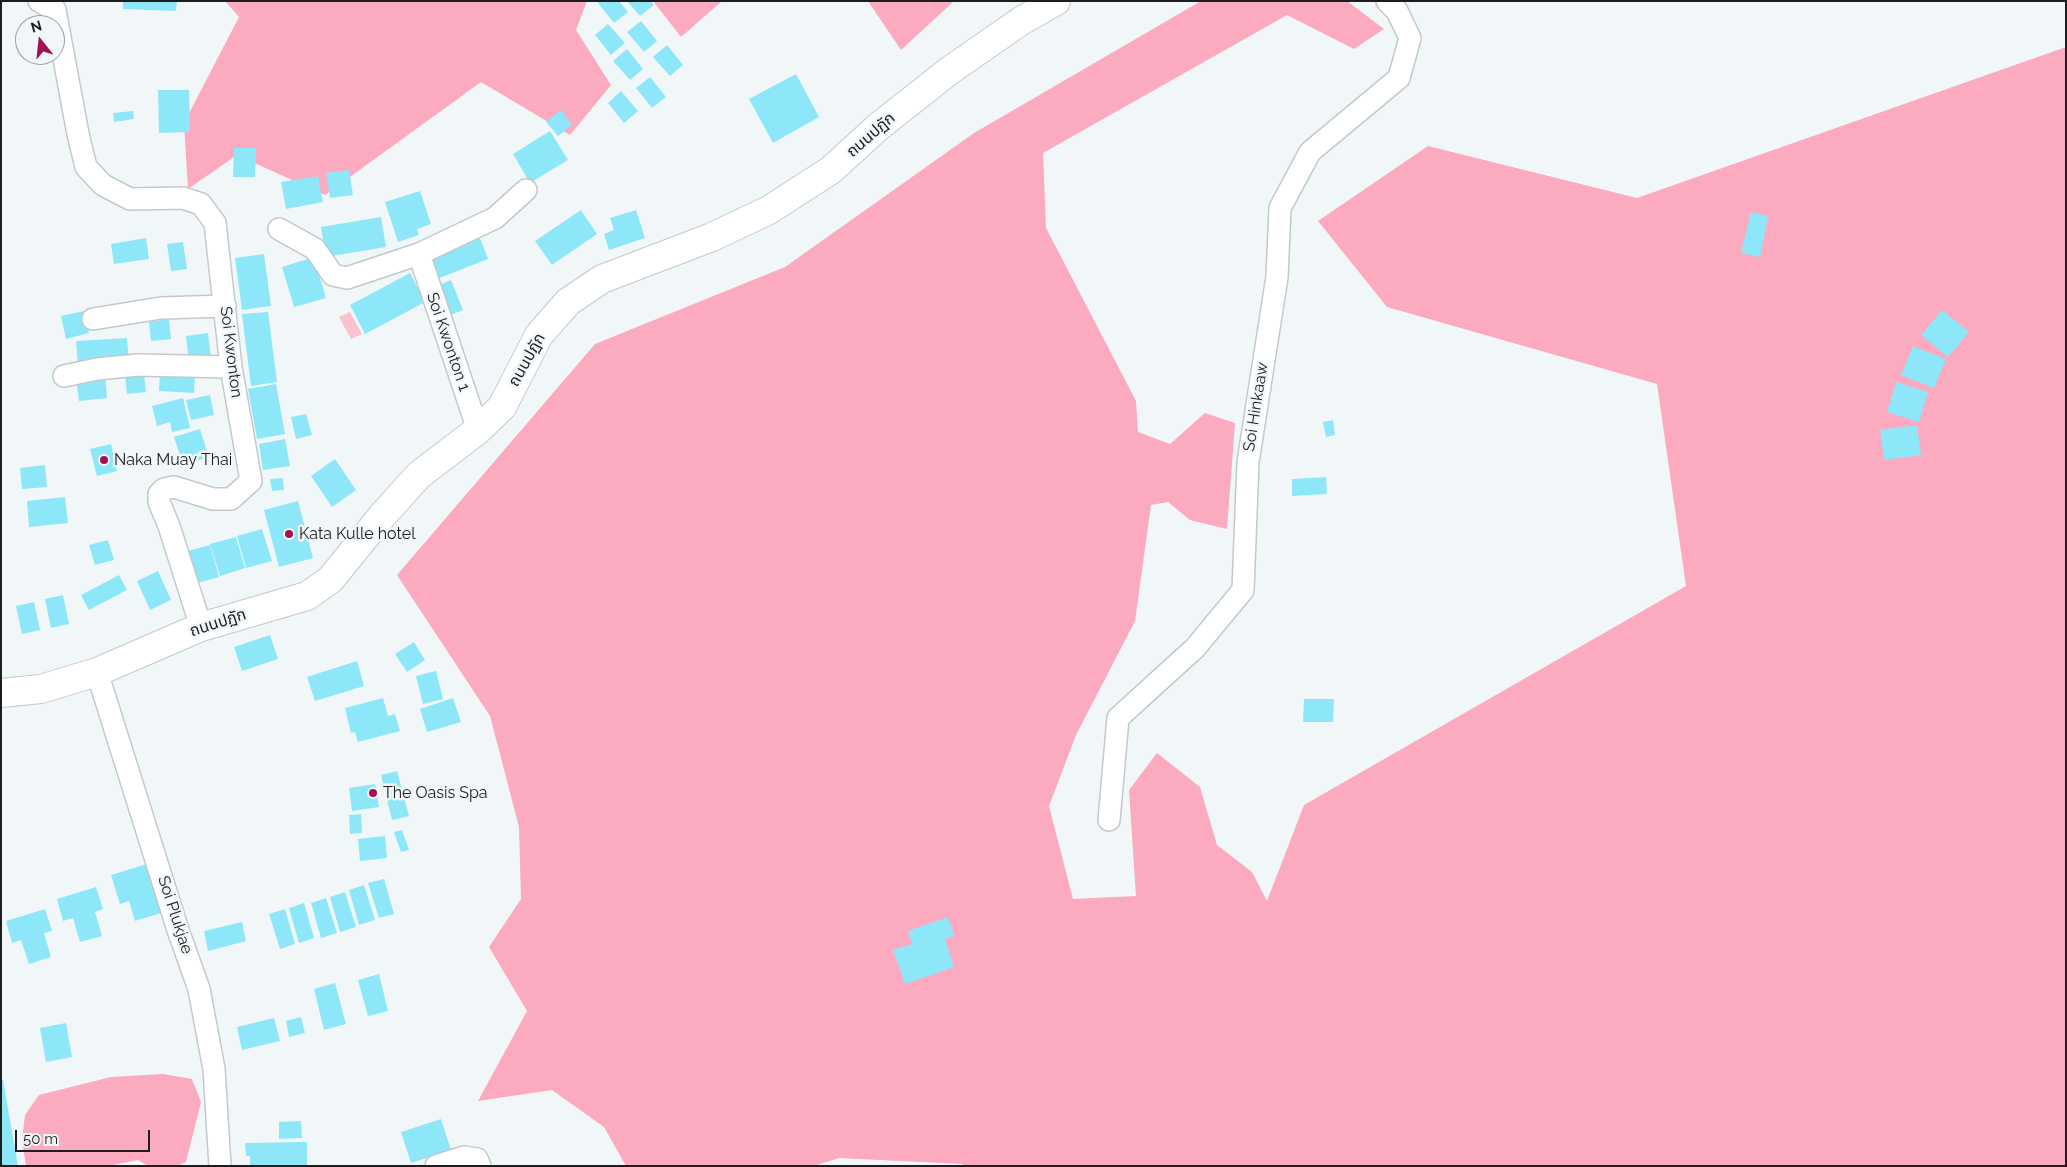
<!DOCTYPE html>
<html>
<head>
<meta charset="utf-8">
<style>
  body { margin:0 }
  #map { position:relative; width:2067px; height:1167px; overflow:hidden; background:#f1f7f9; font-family:Raleway,sans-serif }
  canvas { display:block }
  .frame { position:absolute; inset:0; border:2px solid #1b1d1e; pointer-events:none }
  .north { position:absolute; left:15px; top:15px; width:50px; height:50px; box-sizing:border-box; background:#f1f7f9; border:1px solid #9ba0a1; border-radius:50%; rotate:344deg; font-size:14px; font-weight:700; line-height:20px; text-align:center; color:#1b1d1e }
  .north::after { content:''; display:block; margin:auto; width:18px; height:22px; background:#a31152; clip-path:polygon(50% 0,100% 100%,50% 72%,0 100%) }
  .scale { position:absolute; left:15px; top:1130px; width:135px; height:22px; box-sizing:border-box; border:2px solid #1b1d1e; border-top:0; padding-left:6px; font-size:15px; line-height:18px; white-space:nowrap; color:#1b1d1e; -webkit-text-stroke:4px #f1f7f9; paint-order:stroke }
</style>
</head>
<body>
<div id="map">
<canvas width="2067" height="1167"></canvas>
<div class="frame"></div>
<div class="north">N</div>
<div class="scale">50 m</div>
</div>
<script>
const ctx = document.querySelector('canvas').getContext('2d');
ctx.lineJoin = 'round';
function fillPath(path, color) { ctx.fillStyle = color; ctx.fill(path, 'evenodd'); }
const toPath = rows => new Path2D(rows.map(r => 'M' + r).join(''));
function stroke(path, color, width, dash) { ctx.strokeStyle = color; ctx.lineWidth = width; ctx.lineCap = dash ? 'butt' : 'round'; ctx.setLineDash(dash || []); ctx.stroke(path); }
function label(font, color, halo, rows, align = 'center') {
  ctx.font = font + ' Raleway,"Noto Sans Thai",sans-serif'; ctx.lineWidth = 5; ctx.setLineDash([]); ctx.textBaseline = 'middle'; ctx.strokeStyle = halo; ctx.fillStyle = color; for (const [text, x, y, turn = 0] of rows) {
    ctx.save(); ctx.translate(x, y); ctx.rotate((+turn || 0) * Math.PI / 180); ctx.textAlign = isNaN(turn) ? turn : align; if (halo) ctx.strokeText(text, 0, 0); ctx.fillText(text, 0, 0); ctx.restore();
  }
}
const green = toPath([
  [225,1,587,1,576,30,611,85,570,135,481,82,325,195,237,155,188,189,184,123,239,17],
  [653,1,722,1,681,37],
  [868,1,954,1,901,50],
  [1201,1,1347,1,1384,29,1354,49,1287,15,1043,153,1046,228,1136,401,1138,432,1170,444,1205,413,1235,423,1227,529,1190,520,1168,502,1151,505,1135,621,1076,735,1049,806,1073,899,1136,896,1129,790,1157,753,1200,787,1217,845,1252,872,1267,901,1304,805,1686,586,1657,384,1387,307,1318,221,1428,146,1637,198,2066,47,2066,1166,964,1166,962,1164,839,1158,814,1166,626,1166,604,1127,552,1090,478,1101,527,1011,489,947,521,899,519,827,490,716,397,575,595,344,785,267,974,133],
  [163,1074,192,1079,201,1102,186,1162,177,1166,148,1166,138,1160,108,1166,26,1166,22,1140,25,1115,39,1095,111,1077]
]);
const water = toPath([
  [350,312,362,334,351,339,339,317]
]);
const building = toPath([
  [123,1,177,1,176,11,123,9],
  [600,1,619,1,628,12,614,23,598,3],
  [627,1,651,1,654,5,640,16],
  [641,21,657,41,644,52,627,32],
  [608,24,625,43,611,55,595,35],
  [667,45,683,65,670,76,653,57],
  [627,49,643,69,630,80,613,61],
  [796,74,819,117,773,143,749,99],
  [650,77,666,97,652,108,636,88],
  [158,90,189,90,190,132,159,133],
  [621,91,638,111,624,123,608,103],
  [561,110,572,125,558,136,546,122],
  [133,111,134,119,114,122,113,113],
  [550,131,568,160,530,183,513,154],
  [234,148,256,148,255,177,233,177],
  [349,170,353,195,330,198,326,173],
  [318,176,323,202,286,209,281,182],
  [420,191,431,224,417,229,419,235,398,242,385,202],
  [581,210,597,234,552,265,535,241],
  [636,210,645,238,609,250,604,234,614,230,610,218],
  [1751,212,1768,216,1760,257,1741,253],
  [381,217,386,247,326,257,321,227],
  [146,238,149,259,114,264,111,244],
  [480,238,488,259,437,279,429,258],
  [183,242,187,269,171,271,167,244],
  [264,254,271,306,242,310,235,258],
  [314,257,326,298,294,307,282,267],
  [410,273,425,302,365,334,350,305],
  [451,280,463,310,448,316,436,286],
  [1942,310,1969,332,1948,357,1921,335],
  [84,311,89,333,66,339,61,316],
  [268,312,277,382,251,386,242,314],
  [169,319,171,339,151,341,149,322],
  [208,333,211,359,189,362,186,336],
  [127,338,129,364,78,366,76,341],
  [1913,346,1946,359,1934,388,1901,375],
  [160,371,195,373,194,393,159,391],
  [105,374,107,398,79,401,76,377],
  [144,374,146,392,127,394,125,376],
  [1896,382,1928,392,1919,422,1887,412],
  [276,384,285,434,257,439,248,389],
  [210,395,214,415,191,420,186,400],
  [183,398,190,428,172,432,170,422,157,426,152,406],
  [306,414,312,435,296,439,291,417],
  [1333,420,1335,435,1326,437,1323,422],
  [1917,425,1921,455,1884,460,1880,430],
  [200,429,209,457,183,465,174,437],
  [285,439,290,466,263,470,259,444],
  [111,444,117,471,97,476,90,449],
  [335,459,356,490,332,507,311,476],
  [45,465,47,487,22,489,20,468],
  [1326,477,1327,494,1292,496,1292,479],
  [283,478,284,490,272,491,270,479],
  [65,497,68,523,29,527,27,501],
  [298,501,313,558,279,567,264,510],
  [262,529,272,561,246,568,237,536],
  [236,537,245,568,220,576,210,544],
  [108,540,114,560,95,565,89,545],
  [210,545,219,577,194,584,184,552],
  [158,571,171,600,150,610,137,581],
  [119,575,127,590,89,610,81,595],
  [63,595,69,624,51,628,45,599],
  [34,602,40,630,22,634,16,606],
  [270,635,278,659,242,671,234,647],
  [414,642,425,660,407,672,395,654],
  [357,661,364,686,315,701,307,677],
  [436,671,443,699,423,704,416,676],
  [383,698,388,716,395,714,400,731,358,742,355,732,351,733,345,708],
  [453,698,461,722,427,732,420,709],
  [1304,699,1334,699,1333,722,1303,722],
  [397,771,409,816,392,820,381,775],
  [375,784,379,807,352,811,349,788],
  [361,814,362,833,350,834,349,815],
  [402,830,409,850,401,852,394,832],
  [385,836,387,858,360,861,358,839],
  [150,863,159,891,154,892,161,913,135,921,129,901,120,904,111,875],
  [384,879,394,914,379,918,368,883],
  [364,885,375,920,359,925,349,890],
  [96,887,103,909,95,912,102,936,80,942,73,918,63,921,57,899],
  [345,892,356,927,340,932,330,897],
  [326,898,337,933,321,938,311,903],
  [304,903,314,938,299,943,289,908],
  [45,909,52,931,44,933,51,957,29,964,21,940,12,943,6,921],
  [285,909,295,944,280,949,269,914],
  [948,917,954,936,945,939,954,967,905,984,893,950,912,944,908,931],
  [242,922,246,941,208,951,204,931],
  [379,974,388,1011,368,1016,358,980],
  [335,983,346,1024,324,1030,314,989],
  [301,1017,305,1033,289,1037,286,1021],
  [274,1018,280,1041,242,1050,237,1027],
  [66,1023,72,1057,46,1062,40,1028],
  [1,1080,3,1080,18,1166,1,1166],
  [441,1119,451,1150,411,1163,401,1132],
  [301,1121,302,1138,279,1139,279,1122],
  [307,1142,307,1166,250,1166,250,1156,246,1156,245,1143]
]);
const minor = toPath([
  [39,1,55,10,78,134,86,167,103,185,130,199,183,198,201,204,215,223,231,367,251,481,231,499,213,499,174,487,164,489,159,494,159,502,169,526,201,627],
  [279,229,315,249,333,275,347,278,419,254,495,218,526,190],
  [419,254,478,430],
  [93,319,161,308,225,306],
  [64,376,97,369,138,365,231,367],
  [97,672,178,930,199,989,214,1069,220,1166],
  [1109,820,1118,718,1195,648,1243,590,1248,462,1277,277,1280,208,1310,152,1399,78,1410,38,1397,11,1387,1],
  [436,1166,464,1157,477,1159,480,1166]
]);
const secondary = toPath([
  [1,693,41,689,97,672,201,627,307,596,330,580,382,516,419,475,478,430,502,407,539,335,568,302,602,279,712,237,769,210,831,170,878,127,949,71,1021,21,1056,1]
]);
const markers = [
  [104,460,5,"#a31152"],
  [289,534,5,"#a31152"],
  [373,793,5,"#a31152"]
];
const streetNames = [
  ["ถนนปฏัก",871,135,-41],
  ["Soi Kwonton 1",448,342,71],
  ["Soi Kwonton",231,352,83],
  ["ถนนปฏัก",527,360,-61],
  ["Soi Hinkaaw",1256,407,-81],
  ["ถนนปฏัก",218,623,-18],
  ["Soi Plukjae",175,915,72]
];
const poiNames = [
  ["Naka Muay Thai",114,460],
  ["Kata Kulle hotel",299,534],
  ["The Oasis Spa",383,793]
];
fillPath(green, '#fbaabf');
fillPath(water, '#fac1cf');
fillPath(building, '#8de7f8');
stroke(minor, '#c3c9ca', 24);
stroke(secondary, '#c3c9ca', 30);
stroke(minor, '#fff', 21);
stroke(secondary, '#fff', 28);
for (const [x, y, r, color] of markers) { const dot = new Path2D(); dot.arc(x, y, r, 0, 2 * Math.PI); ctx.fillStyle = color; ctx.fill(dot); stroke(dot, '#f1f7f9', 2); }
label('16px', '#1b1d1e', '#f1f7f9', streetNames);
label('16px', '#1b1d1e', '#f1f7f9', poiNames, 'left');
</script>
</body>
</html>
